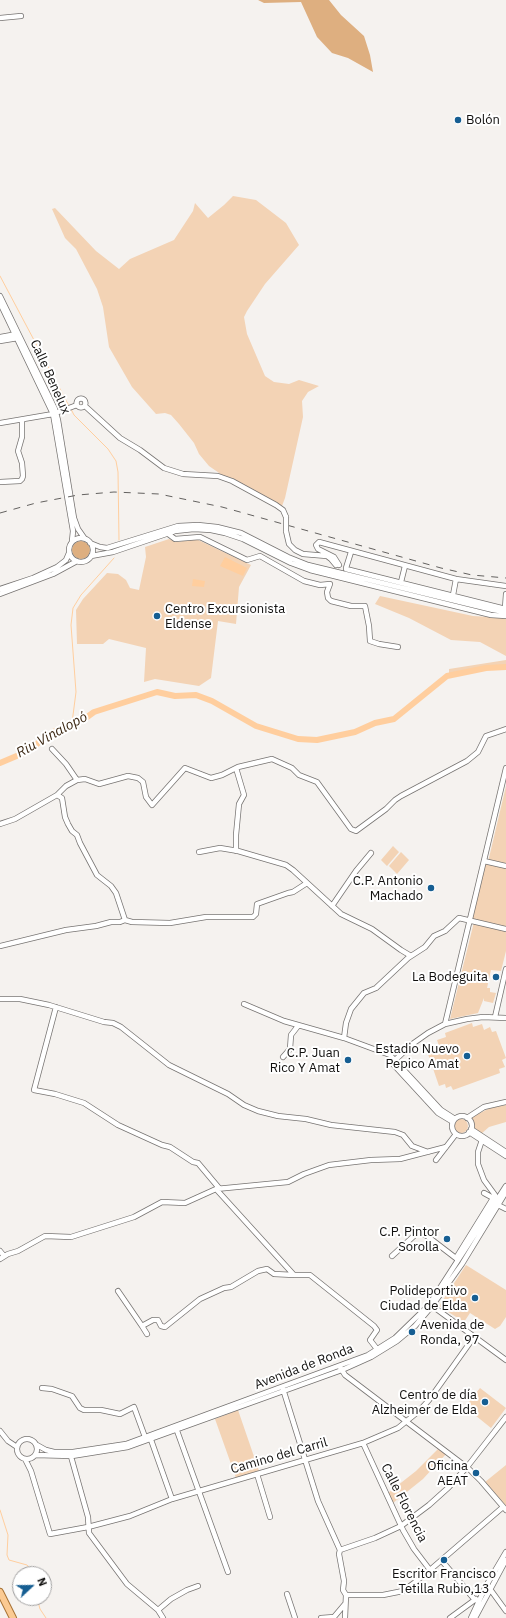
<!DOCTYPE html>
<html>
<head>
<meta charset="utf-8">
<style>
  body { margin:0 }
  #map { position:relative; width:506px; height:1618px; overflow:hidden; background:#f5f2ef; font-family:"IBM Plex Sans",sans-serif }
  canvas { display:block }
  .north { position:absolute; left:12px; top:1566px; width:40px; height:40px; box-sizing:border-box; background:#fff; border:1px solid #a09f9f; border-radius:50%; rotate:68deg; font-size:11px; font-weight:700; line-height:16px; text-align:center; color:#11100f }
  .north::after { content:''; display:block; margin:auto; width:14px; height:18px; background:#165e92; clip-path:polygon(50% 0,100% 100%,50% 72%,0 100%) }
</style>
</head>
<body>
<div id="map">
<canvas width="506" height="1618"></canvas>
<div class="north">N</div>
</div>
<script>
const ctx = document.querySelector('canvas').getContext('2d');
ctx.lineJoin = 'round';
function fillPath(path, color) { ctx.fillStyle = color; ctx.fill(path, 'evenodd'); }
const toPath = rows => new Path2D(rows.map(r => 'M' + r).join(''));
function stroke(path, color, width, dash) { ctx.strokeStyle = color; ctx.lineWidth = width; ctx.lineCap = dash ? 'butt' : 'round'; ctx.setLineDash(dash || []); ctx.stroke(path); }
function label(font, color, halo, rows, align = 'center') {
  ctx.font = font + ' "IBM Plex Sans",sans-serif'; ctx.lineWidth = 4; ctx.setLineDash([]); ctx.textBaseline = 'middle'; ctx.strokeStyle = halo; ctx.fillStyle = color; for (const [text, x, y, turn = 0] of rows) {
    ctx.save(); ctx.translate(x, y); ctx.rotate((+turn || 0) * Math.PI / 180); ctx.textAlign = isNaN(turn) ? turn : align; if (halo) ctx.strokeText(text, 0, 0); ctx.fillText(text, 0, 0); ctx.restore();
  }
}
const green = toPath([
  [233,196,256,200,286,223,299,245,265,284,247,311,244,317,247,334,265,376,274,382,289,384,299,380,319,386,308,392,302,401,303,417,285,498,282,506,233,479,222,475,209,466,199,454,194,443,179,424,171,415,165,413,156,414,132,387,109,347,103,307,97,289,76,249,65,238,52,209,55,208,96,251,119,269,130,259,174,240,193,211,195,203,208,218,224,205],
  [194,538,251,565,239,587,236,624,218,621,211,678,199,686,155,679,144,682,146,648,109,639,103,644,77,644,76,610,83,599,107,573,118,574,126,580,130,588,139,590,146,557,145,547,169,539,179,542],
  [380,596,473,616,506,618,506,656,480,642,451,640,409,618,375,604],
  [506,660,506,667,491,667,449,674,449,669],
  [506,786,506,951,501,971,491,970,487,988,490,988,490,992,496,993,493,1003,484,1001,484,998,478,1013,450,1019,474,922,470,920,484,861,488,862],
  [393,846,399,852,387,866,381,860],
  [401,852,409,860,397,874,389,866],
  [472,1023,473,1027,482,1024,484,1030,490,1027,492,1032,496,1031,506,1058,502,1060,505,1067,499,1069,500,1073,453,1090,451,1086,446,1088,445,1084,439,1086,428,1054,433,1052,432,1048,439,1046,437,1040,446,1037,445,1033],
  [506,1105,506,1122,489,1127,481,1134,472,1128,472,1117,490,1108],
  '454 1126a7 7 0 1 1 14 0a7 7 0 1 1-14 0Z',
  [466,1265,506,1290,506,1317,500,1326,495,1329,470,1313,464,1322,439,1306],
  [480,1388,506,1408,491,1428,465,1407],
  [238,1410,259,1471,236,1478,215,1419],
  [438,1449,446,1454,423,1479,393,1503,388,1493,416,1471],
  [506,1465,506,1506,485,1482]
]);
const forest = toPath([
  [258,0,329,0,341,15,364,36,370,55,373,72,348,58,332,53,317,37,301,2,264,3],
  '72 550a9 9 0 1 1 18 0a9 9 0 1 1-18 0Z'
]);
const water = toPath([
  [225,557,247,568,243,576,220,566],
  [193,579,205,581,204,587,192,586]
]);
const stream = toPath([
  [0,276,69,406],
  [71,409,74,415,108,449,116,461,118,472,119,540],
  [72,723,76,692,71,625,73,608,81,595,114,558],
  [0,1510,8,1535,7,1555,9,1560,27,1565,35,1574],
  [37,1598,40,1609,46,1618]
]);
const river = toPath([
  [0,763,26,752,53,732,83,720,94,712,157,692,175,696,196,695,212,701,256,726,298,739,317,740,355,732,375,723,394,719,447,676,486,668,506,667]
]);
const minor = toPath([
  [0,18,21,16],
  [0,296,55,409,58,420,74,518,78,529,85,539],
  [0,303,53,414,73,531,72,541],
  [0,337,17,334],
  [0,341,18,338],
  '76.5 403a4.5 4.5 0 1 1 9 0a4.5 4.5 0 1 1-9 0Z',
  [85,406,120,438,140,450,164,468,183,474,218,476,232,481,276,505,283,510,286,517],
  [0,423,53,414,77,405],
  [0,482,20,481,22,479,23,476,22,463,18,451,22,437,22,420],
  [286,531,289,544,295,550,303,554,327,556,331,559,336,565],
  [167,533,175,539,200,537,247,560,260,556,304,581,320,585,330,584,327,592,328,598,331,601,351,606,365,606,369,626,370,641,379,644,398,647],
  '69 550a12 12 0 1 1 24 0a12 12 0 1 1-24 0Z',
  [90,543,100,547,107,548,178,526,198,525,217,527,241,533,288,557,308,565,493,610,506,612],
  [91,556,113,552,175,531,194,529,211,530,225,533,243,539,291,563,310,570,491,615,506,616],
  [339,565,334,557,318,549,316,545,319,542,456,579,506,586],
  [346,568,351,552],
  [346,569,506,609],
  [401,582,405,566],
  [0,589,33,578,57,567,66,560,69,553],
  [0,594,53,574,77,561],
  [453,595,456,579],
  [505,608,506,594],
  [52,749,66,764,77,780],
  [236,768,244,795,239,804,236,835,236,851],
  [0,824,15,819,57,795],
  [199,852,220,848,238,851,286,865,293,870,341,914,372,929,401,950,411,956],
  [484,861,506,866],
  [307,883,293,892,288,893,257,904,256,914,253,917,206,917,170,923,132,922,125,920,116,893,111,886,97,875,80,843,77,835,72,831,68,824,65,817,62,798,57,795,66,786,77,780,85,779,99,784,128,776,138,778,143,782,146,797,152,805,185,768,211,778,222,775,238,767,272,759,292,768,299,775,317,782,351,829,356,831,386,809,395,800,401,796,467,761,478,752,486,736,506,729],
  [332,906,356,871,371,853],
  [0,946,66,930,96,926,111,922,120,922,125,920],
  [0,999,20,999,49,1005,104,1022,113,1023,121,1027,169,1065,228,1094,244,1105,258,1111,278,1116,306,1119,331,1125,395,1132,403,1135,412,1146,428,1152],
  [244,1004,284,1021,344,1038,390,1055,441,1110,455,1119],
  [56,1007,34,1090,55,1094,84,1103,118,1125,162,1145,170,1147,193,1162,198,1163,219,1188],
  [495,1017,506,969],
  [445,1024,506,768],
  [344,1038,346,1023,351,1009,364,993,376,988,408,958,425,947,434,936,445,931,459,918,506,929],
  [283,1057,290,1049,291,1035,298,1026],
  '452 1126a10 10 0 1 1 20 0a10 10 0 1 1-20 0Z',
  [467,1118,484,1107,506,1102],
  [453,1122,438,1113,392,1063,411,1045,428,1033,445,1024,467,1019,483,1017,506,1018],
  [471,1129,506,1152],
  [469,1132,506,1156],
  [436,1160,456,1134],
  [216,1189,294,1275,310,1275,374,1326,377,1330,370,1340,377,1349],
  [484,1193,495,1199],
  [498,1205,506,1209],
  [0,1251,4,1256],
  [392,1256,415,1235,420,1233,427,1236,457,1259],
  [456,1258,495,1195,484,1180,478,1164,478,1152,482,1140],
  [0,1259,8,1254,18,1251,45,1236,71,1237,134,1217,162,1202,185,1203,216,1189,288,1182,304,1174,329,1165,371,1160,400,1159,446,1147],
  [118,1291,142,1326],
  [431,1305,506,1360],
  [147,1334,142,1326,153,1320,158,1320,161,1326,165,1327,200,1299,224,1288,231,1287,258,1271,267,1269,274,1274,294,1275],
  [340,1367,345,1375,469,1469,481,1481,506,1510],
  [42,1388,52,1389,72,1396,80,1408,84,1410,101,1410,120,1414,134,1407,145,1437],
  [283,1389,318,1501,340,1550,339,1554,344,1581,343,1590,346,1595,345,1618],
  [176,1428,228,1572],
  [0,1431,8,1441,17,1447],
  [150,1437,172,1499],
  '17 1449a10 10 0 1 1 20 0a10 10 0 1 1-20 0Z',
  [363,1443,403,1530,414,1549,430,1570],
  [37,1445,46,1450,54,1452,73,1452,126,1444,368,1355,395,1338,429,1305,506,1186],
  [70,1453,88,1517,89,1533,127,1584,158,1610,163,1618],
  [35,1455,72,1456,128,1447,342,1370,371,1357,397,1341,415,1326,432,1306,462,1264,506,1192],
  [25,1459,31,1471,50,1534,88,1527,130,1516,172,1499,363,1443,398,1428,419,1411,429,1400,474,1337],
  [257,1474,270,1517],
  [340,1550,375,1538,401,1526,429,1505,449,1487,467,1467,506,1417],
  [442,1561,475,1600],
  [490,1589,506,1611],
  [287,1594,295,1618],
  [346,1595,383,1595,403,1591,414,1583,430,1570,503,1507],
  [158,1610,171,1599,187,1590,198,1586],
  [321,1618,334,1617,345,1604],
  [450,1618,476,1599],
  [471,1618,486,1586,506,1552],
  [475,1618,506,1560]
]);
const major = toPath([
  [0,1592,13,1618]
]);
const rail = toPath([
  [0,513,36,503,78,495,114,492,159,494,222,507,441,568,472,575,506,578]
]);
const minorBridge = toPath([
  [286,531,286,517]
]);
const markers = [
  [458,120,4,"#165e92"],
  [157,616,4,"#165e92"],
  [431,888,4,"#165e92"],
  [496,977,4,"#165e92"],
  [467,1056,4,"#165e92"],
  [348,1060,4,"#165e92"],
  [447,1239,4,"#165e92"],
  [475,1298,4,"#165e92"],
  [412,1332,4,"#165e92"],
  [485,1402,4,"#165e92"],
  [476,1473,4,"#165e92"],
  [444,1560,4,"#165e92"]
];
const poiNames = [
  ["Bolón",466,120,"left"],
  ["Centro Excursionista",165,609,"left"],
  ["Eldense",165,624,"left"],
  ["C.P. Antonio",423,881],
  ["Machado",423,896],
  ["La Bodeguita",488,977],
  ["Estadio Nuevo",459,1049],
  ["Pepico Amat",459,1064],
  ["C.P. Juan",340,1053],
  ["Rico Y Amat",340,1068],
  ["C.P. Pintor",439,1232],
  ["Sorolla",439,1247],
  ["Polideportivo",467,1291],
  ["Ciudad de Elda",467,1306],
  ["Avenida de",420,1325,"left"],
  ["Ronda, 97",420,1340,"left"],
  ["Centro de día",477,1395],
  ["Alzheimer de Elda",477,1410],
  ["Oficina",468,1466],
  ["AEAT",468,1481],
  ["Escritor Francisco",444,1574,"center"],
  ["Tetilla Rubio,13",444,1589,"center"]
];
const streetNames = [
  ["Calle Benelux",50,377,66],
  ["Avenida de Ronda",304,1367,-21],
  ["Camino del Carril",279,1456,-16],
  ["Calle Florencia",404,1503,63]
];
const waterNames = [
  ["Riu Vinalopó",52,735,-29]
];
fillPath(green, '#f3d3b5');
fillPath(forest, '#deaf80');
fillPath(water, '#ffce9e');
stroke(stream, '#ffce9e', 1);
stroke(river, '#ffce9e', 6);
stroke(minor, '#777472', 6);
stroke(major, '#a77235', 8);
stroke(minor, '#fff', 4.5);
stroke(major, '#fbca92', 6);
stroke(rail, '#63615f', 1, [7, 7]);
stroke(minorBridge, '#777472', 6, []);
stroke(minorBridge, '#fff', 4.5);
for (const [x, y, r, color] of markers) { const dot = new Path2D(); dot.arc(x, y, r, 0, 2 * Math.PI); ctx.fillStyle = color; ctx.fill(dot); stroke(dot, '#fff', 1.5); }
label('13px', '#11100f', '#fff', poiNames, 'right');
label('13px', '#11100f', '#fff', streetNames);
label('italic 14px', '#392510', '#fff', waterNames);
</script>
</body>
</html>
